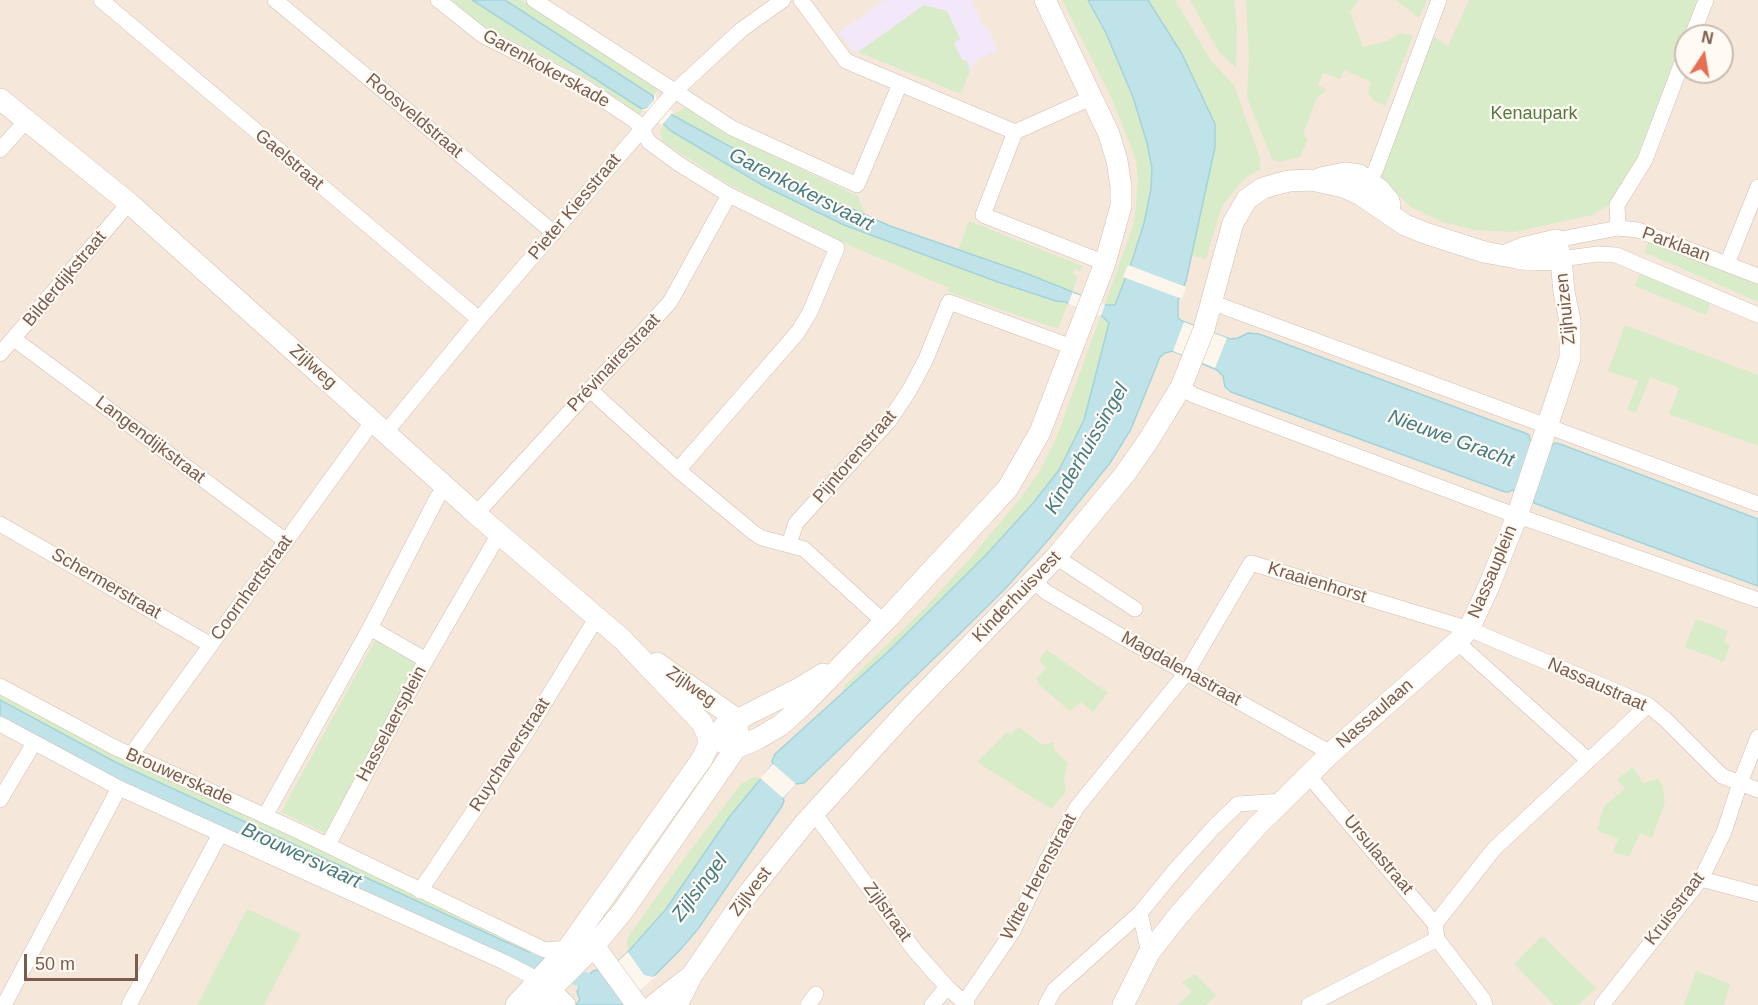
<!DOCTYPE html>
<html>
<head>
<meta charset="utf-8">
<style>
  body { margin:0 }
  #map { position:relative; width:1758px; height:1005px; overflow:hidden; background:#fdf6ec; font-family:Arial,sans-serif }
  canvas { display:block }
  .north { position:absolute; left:1674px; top:24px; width:60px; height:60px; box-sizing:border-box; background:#fffaf3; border:2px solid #cabbb1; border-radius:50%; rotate:12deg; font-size:16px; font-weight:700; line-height:24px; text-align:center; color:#7a5c4d }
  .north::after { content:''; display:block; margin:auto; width:21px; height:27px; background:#e76f51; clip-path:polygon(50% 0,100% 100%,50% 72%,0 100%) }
  .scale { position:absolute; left:24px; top:954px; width:114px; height:27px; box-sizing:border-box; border:3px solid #7a5c4d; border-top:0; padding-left:8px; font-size:18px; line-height:21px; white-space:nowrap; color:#7a5c4d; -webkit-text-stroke:4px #fffaf3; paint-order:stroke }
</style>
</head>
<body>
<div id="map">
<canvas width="1758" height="1005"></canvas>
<div class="north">N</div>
<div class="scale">50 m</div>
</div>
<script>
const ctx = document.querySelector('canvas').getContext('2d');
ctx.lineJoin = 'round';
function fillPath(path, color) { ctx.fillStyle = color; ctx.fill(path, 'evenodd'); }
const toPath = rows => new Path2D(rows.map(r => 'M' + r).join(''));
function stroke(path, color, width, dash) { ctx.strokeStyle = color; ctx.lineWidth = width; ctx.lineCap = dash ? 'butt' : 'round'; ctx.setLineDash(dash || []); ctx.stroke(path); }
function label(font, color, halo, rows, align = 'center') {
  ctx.font = font + ' Arial,sans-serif'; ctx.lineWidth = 4.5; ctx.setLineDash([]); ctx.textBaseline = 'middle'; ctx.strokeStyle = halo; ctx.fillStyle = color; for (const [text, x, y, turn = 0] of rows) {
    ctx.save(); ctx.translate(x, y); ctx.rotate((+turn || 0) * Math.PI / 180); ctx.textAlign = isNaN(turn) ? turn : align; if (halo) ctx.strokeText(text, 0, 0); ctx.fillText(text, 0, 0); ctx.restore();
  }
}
const residential = toPath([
  [0,0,1758,0,1758,1005,0,1005],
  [1686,36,1722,36,1722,72,1686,72]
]);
const education = toPath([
  [886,0,971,0,984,27,987,26,998,50,975,61,961,94,851,49,839,32,868,13,867,12,882,1,883,2]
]);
const green = toPath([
  [450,0,472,0,643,110,640,114,588,79,482,25],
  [505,0,521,0,659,88,654,94,654,100],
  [1062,0,1088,0,1106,33,1133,97,1147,143,1152,168,1151,189,1144,223,1132,261,1109,323,1084,420,1059,470,1034,502,986,555,889,651,841,695,845,685,921,612,966,563,1020,499,1040,471,1056,439,1128,240,1134,222,1138,181,1136,160,1111,97],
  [1148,0,1175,0,1211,61,1234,85,1260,158,1260,169,1244,179,1222,206,1206,259,1191,255,1215,147,1215,124],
  [1190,0,1234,0,1237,27,1236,68,1219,52],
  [1246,0,1359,0,1350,12,1363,47,1387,41,1400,33,1413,36,1385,106,1373,100,1368,93,1371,82,1344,70,1340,79,1323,73,1318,85,1327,90,1317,98,1303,134,1308,139,1300,157,1279,162,1272,159,1247,98,1249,56],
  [1396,0,1427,0,1419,18],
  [1469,0,1699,0,1636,160,1609,205,1592,215,1515,232,1475,230,1442,222,1411,207,1381,179,1390,147,1432,35,1448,46],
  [924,5,947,11,960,39,954,43,962,60,967,61,970,71,961,94,858,52],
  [685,108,727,134,858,196,865,214,770,170,672,115],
  [664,123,671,131,764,186,844,225,998,282,1056,301,1068,303,1058,329,955,294,948,291,949,288,849,245,730,185,663,142,660,133],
  [969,221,1083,266,1080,271,1074,269,1073,274,1078,276,1072,293,1028,274,958,250],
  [1649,240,1758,285,1758,302,1644,252],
  [1640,273,1711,301,1706,315,1635,286],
  [1625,325,1758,375,1758,446,1669,414,1679,388,1650,377,1636,413,1627,410,1638,381,1608,371],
  [1696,619,1728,631,1724,642,1730,645,1724,662,1685,647],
  [377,637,418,660,325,833,281,812],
  [1047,650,1108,693,1093,712,1081,702,1070,711,1038,684,1039,683,1036,679,1046,668,1039,660],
  [0,691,497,933,494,937,117,763,0,700],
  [1018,727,1043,745,1053,742,1055,751,1068,763,1064,779,1066,792,1051,809,977,762,1007,732,1011,734],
  [1633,767,1643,783,1658,779,1662,784,1665,802,1652,838,1640,833,1629,857,1613,852,1618,839,1597,830,1604,806,1625,789,1617,779],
  [753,777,760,778,730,816,666,909,628,952,627,940,630,934,686,856,741,784],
  [247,909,301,934,264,1005,197,1005],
  [1542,936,1596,988,1578,1005,1554,1005,1514,964],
  [1696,971,1730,984,1724,1005,1684,1005],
  [1195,974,1216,995,1206,1005,1178,1005,1192,991,1182,983]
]);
const water = toPath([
  [472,0,505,0,653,96,654,101,672,115,808,189,890,226,1028,274,1105,305,1115,305,1132,261,1144,223,1151,189,1152,168,1147,143,1133,97,1106,33,1088,0,1148,0,1182,54,1215,124,1215,147,1186,281,1178,301,1178,318,1182,321,1230,339,1238,338,1248,333,1259,334,1525,433,1529,435,1530,440,1551,447,1555,443,1560,444,1758,519,1758,586,1534,503,1533,497,1512,490,1509,492,1505,492,1231,392,1225,387,1223,376,1217,370,1173,351,1165,353,1160,357,1131,429,1110,463,1049,539,1005,589,946,647,804,783,795,784,783,798,784,801,782,806,698,929,680,950,625,1005,575,1005,580,1000,577,992,580,984,593,971,597,970,605,973,628,952,666,909,730,816,773,764,772,761,775,754,889,651,986,555,1034,502,1059,470,1084,420,1109,323,1101,315,1065,302,1056,301,998,282,844,225,764,186,671,131,647,108,642,109,472,0],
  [0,700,117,763,530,953,522,964,113,779,0,718,0,700]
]);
const pier = toPath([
  [654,94,657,99,673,112,662,125,646,111,641,110,647,108,654,100],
  [1128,265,1186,287,1182,299,1123,277],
  [1073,291,1073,293,1105,304,1101,316,1068,304],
  [1184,322,1227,338,1215,368,1173,351],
  [773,764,796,784,783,798,760,778],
  [628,952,644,975,652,977,657,975,625,1005,605,973]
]);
const canal = toPath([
  [505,951,523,959,587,981,601,994]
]);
const street = toPath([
  [101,0,479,319],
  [275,0,554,233],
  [438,0,482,35,586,88,635,121,642,129,649,142,679,164,729,195,837,248,810,312,798,332,678,470],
  [534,0,732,128,857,185,900,84],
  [801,0,846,61,1015,132,1082,102,1091,95],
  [1692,36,1706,0],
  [1015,132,983,215,1105,263],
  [0,150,26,121],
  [1364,189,1376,169,1439,0],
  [1618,228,1617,205,1645,160,1686,52],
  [1556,240,1618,228,1638,230,1758,276],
  [1561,259,1597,254,1616,255,1758,315],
  [1727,264,1758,187],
  [1211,302,1758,504],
  [14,339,286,541],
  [0,354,129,203],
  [1181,387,1193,395,1501,510,1758,600],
  [589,389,678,470,754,533,762,538,804,549,884,622],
  [386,432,479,319,674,92,741,30,783,0],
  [476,514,670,302,729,195],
  [0,524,211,645],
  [789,544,796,523,889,421,909,391,926,359,949,302,1072,347],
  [1056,557,1135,609],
  [1034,581,1046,592,1131,642,1331,753],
  [370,628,426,660],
  [1457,642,1588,760],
  [0,686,114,747,296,830,545,950,568,948],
  [0,724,119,788,504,962,539,980],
  [131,755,373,421],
  [1309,776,1435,924,1437,939],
  [0,800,34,743],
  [814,813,915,951,947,987,967,1005],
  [265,816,370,628,437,498,446,486],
  [328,845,426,660,499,534],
  [1701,879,1758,894],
  [420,891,526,733,597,617],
  [1140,913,1149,953],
  [1435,924,1494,849,1648,705],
  [1437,939,1483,999,1485,1005],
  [964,1003,1013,931,1047,860,1077,807,1187,672,1251,563,1469,629,1648,705,1666,720,1722,776,1758,790],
  [4,1005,119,788],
  [129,1005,220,834],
  [808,1005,816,994],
  [932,1005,947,987],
  [1046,1005,1054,990,1140,913,1176,869,1214,827,1238,804,1283,801],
  [1309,1005,1437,939],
  [1602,1005,1701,879,1724,832,1740,783,1758,737]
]);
const secondary = toPath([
  [0,99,129,203,476,514,622,639,702,723,708,736,708,746,702,759,568,948,516,1005],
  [1321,178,1345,173,1359,175,1379,189,1389,201,1390,205],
  [723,727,800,688,823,674],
  [708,736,736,748,757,739,781,725,806,702,884,622,1008,488,1040,432,1105,263,1121,206,1121,187,1117,161,1109,134,1045,0],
  [594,946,637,1005],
  [540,981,565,1005],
  [535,1005,594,946,623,911,736,748,738,730,731,715,657,663],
  [654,1005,687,979],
  [677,1005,692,975,747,895,804,824,907,711,1056,557,1125,474,1148,441,1181,387,1204,329,1233,223,1247,199,1263,188,1277,184,1289,181,1312,180,1344,187,1361,195,1405,225,1425,233,1484,252,1517,258,1530,260,1561,259],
  [1123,1005,1149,953,1178,916,1257,826,1331,753,1457,642,1469,629,1489,586,1517,516,1570,358,1570,321,1564,292,1561,259,1556,240,1523,248,1506,255]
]);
const streetNames = [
  ["Garenkokerskade",546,69,29],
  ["Roosveldstraat",414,116,40],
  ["Gaelstraat",289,160,40],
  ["Pieter Kiesstraat",575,207,-50],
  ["Parklaan",1676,245,20],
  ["Bilderdijkstraat",65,279,-50],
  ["Zijhuizen",1566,309,-96],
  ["Prévinairestraat",614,363,-47],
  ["Zijlweg",313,367,42],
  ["Langendijkstraat",150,440,37],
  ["Pijntorenstraat",855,457,-49],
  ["Nassauplein",1493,572,-67],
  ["Kraaienhorst",1317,583,17],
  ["Schermerstraat",106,584,30],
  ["Coornhertstraat",252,588,-54],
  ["Kinderhuisvest",1017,597,-46],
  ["Magdalenastraat",1181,669,29],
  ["Nassaustraat",1597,685,24],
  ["Zijlweg",691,687,35],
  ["Nassaulaan",1375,714,-41],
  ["Hasselaersplein",392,724,-62],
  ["Ruychaverstraat",510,755,-57],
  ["Brouwerskade",179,777,24],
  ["Ursulastraat",1378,855,50],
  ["Witte Herenstraat",1039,877,-62],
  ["Zijlvest",751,892,-53],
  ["Kruisstraat",1675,909,-53],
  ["Zijlstraat",887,912,54]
];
const parkNames = [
  ["Kenaupark",1534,114]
];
const waterNames = [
  ["Garenkokersvaart",801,190,27],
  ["Nieuwe Gracht",1451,439,20],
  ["Kinderhuissingel",1087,449,-60],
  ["Brouwersvaart",301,856,25],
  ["Zijlsingel",700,888,-53]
];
fillPath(residential, '#f5e8da');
fillPath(education, '#f3e8fa');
fillPath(green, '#d8ecc9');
fillPath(water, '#bfe3e8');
stroke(water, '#a5d3da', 1.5);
fillPath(pier, '#fdf6ec');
stroke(canal, '#bfe3e8', 16);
stroke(street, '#d1beb0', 16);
stroke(secondary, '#d6c0b0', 22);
stroke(street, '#fff', 15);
stroke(secondary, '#fff', 21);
label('18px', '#7a5c4d', '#fffaf3', streetNames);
label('18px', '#537a41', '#fffaf3', parkNames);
label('italic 20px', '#437c86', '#fffaf3', waterNames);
</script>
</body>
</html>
